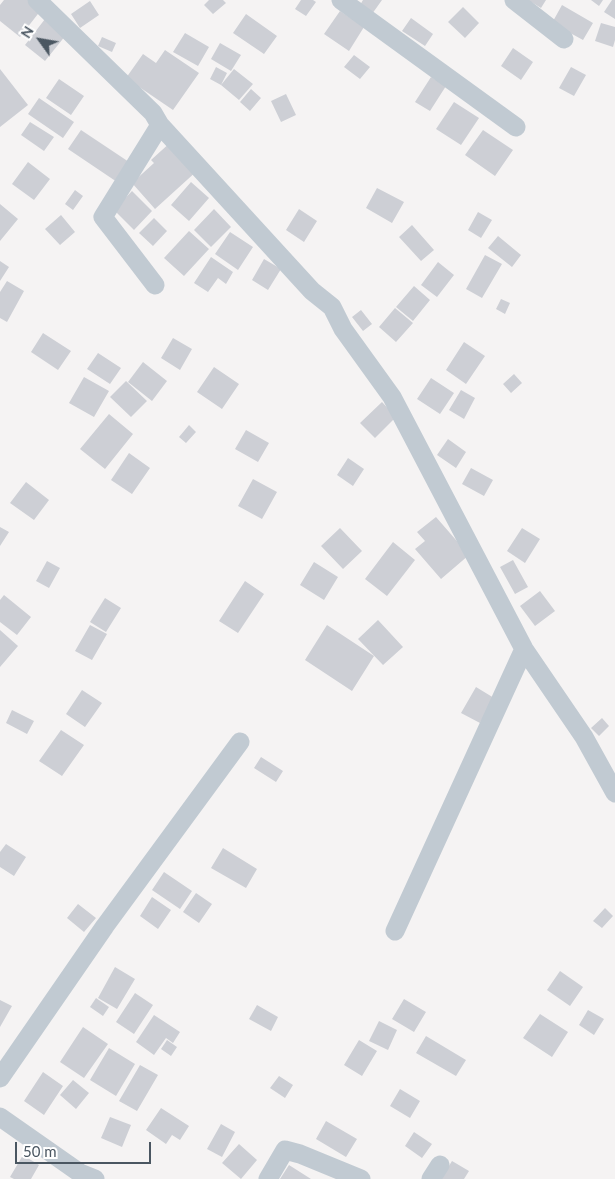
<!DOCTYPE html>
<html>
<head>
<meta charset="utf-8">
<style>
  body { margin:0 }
  #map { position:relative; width:615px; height:1179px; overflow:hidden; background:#f5f3f3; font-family:Lato,sans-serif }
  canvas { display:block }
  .north { position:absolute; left:15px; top:15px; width:50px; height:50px; -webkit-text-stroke:4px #fff; paint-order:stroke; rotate:302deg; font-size:14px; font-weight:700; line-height:20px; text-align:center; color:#4a5661 }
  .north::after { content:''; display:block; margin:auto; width:18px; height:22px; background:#4a5661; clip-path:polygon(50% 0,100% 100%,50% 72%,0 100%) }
  .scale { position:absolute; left:15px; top:1142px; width:136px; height:22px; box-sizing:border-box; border:2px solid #4a5661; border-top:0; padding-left:6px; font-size:15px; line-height:18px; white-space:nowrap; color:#4a5661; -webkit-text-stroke:4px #fff; paint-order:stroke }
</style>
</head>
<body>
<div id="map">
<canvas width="615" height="1179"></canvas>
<div class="north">N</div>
<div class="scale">50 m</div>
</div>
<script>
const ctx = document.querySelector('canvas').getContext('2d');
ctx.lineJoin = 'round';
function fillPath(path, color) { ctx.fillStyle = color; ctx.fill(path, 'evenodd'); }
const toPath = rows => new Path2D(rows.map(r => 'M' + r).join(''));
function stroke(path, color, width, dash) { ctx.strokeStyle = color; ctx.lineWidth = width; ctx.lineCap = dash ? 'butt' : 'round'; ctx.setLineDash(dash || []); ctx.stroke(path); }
const building = toPath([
  [4,0,29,0,41,10,20,37,0,21,0,5],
  [209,0,223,0,226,3,213,14,204,5],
  [301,0,313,0,316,2,306,16,295,9],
  [363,0,382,0,372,14,360,5],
  [528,0,546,0,541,8],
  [591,0,603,0,599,6],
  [612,0,615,0,615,19,604,12],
  [90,1,99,15,80,28,71,14],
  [562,5,593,23,583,40,552,23],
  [463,7,479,23,465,38,448,22],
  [340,11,364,27,349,51,324,34],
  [246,14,277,36,264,54,233,33],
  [411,18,433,34,425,46,402,31],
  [45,19,66,35,45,61,25,45],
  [601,23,615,27,615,40,613,47,595,41],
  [185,33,209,47,198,66,173,52],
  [102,37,116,43,112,52,98,46],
  [220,43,241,55,231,71,211,59],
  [513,48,533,62,521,80,501,66],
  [165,50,199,73,173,110,126,78,143,54,156,63],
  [354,55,370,67,360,79,344,67],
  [216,67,227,73,221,85,210,79],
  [571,67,586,75,574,96,559,88],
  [0,69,28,105,0,127],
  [234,69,253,84,239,100,221,85],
  [431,77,446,86,430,111,415,102],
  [59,79,84,96,71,115,46,98],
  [251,89,261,98,250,111,240,102],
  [286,94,296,115,281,122,271,101],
  [39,98,74,122,63,138,28,114],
  [454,102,479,118,461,145,436,129],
  [30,122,54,137,44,151,21,135],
  [81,130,129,162,117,182,68,149],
  [483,130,513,150,495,176,465,155],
  [172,141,198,170,155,209,132,183,154,163,151,160],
  [28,162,50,179,34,200,12,184],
  [191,182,209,198,189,221,171,205],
  [377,188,404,202,392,223,366,208],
  [75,190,83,196,73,210,65,204],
  [132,191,152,211,134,230,114,210],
  [0,204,18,219,0,241],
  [214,209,231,227,211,247,194,230],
  [299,209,317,221,304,242,286,230],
  [478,212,492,220,481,238,468,230],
  [61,215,75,232,60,245,45,229],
  [154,218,167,231,153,246,139,233],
  [412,225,434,250,421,261,399,237],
  [189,231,209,249,184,276,164,258],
  [230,232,253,247,238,270,215,254],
  [498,236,521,255,512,267,488,248],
  [485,255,502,264,482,298,466,289],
  [211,257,233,272,226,284,218,278,208,292,194,283],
  [264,259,281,269,268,290,252,280],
  [0,261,9,267,0,281],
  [438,262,454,275,437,297,421,285],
  [7,281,24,291,7,322,0,318,0,292],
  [414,286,430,300,413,321,396,307],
  [501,299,510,303,505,314,496,309],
  [395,308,413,323,396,342,379,327],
  [361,310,372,324,363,331,352,317],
  [43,333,71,351,58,370,31,352],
  [173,338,192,349,180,370,161,358],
  [464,342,485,356,466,384,446,370],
  [98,353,121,368,110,384,87,369],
  [143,362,167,381,152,401,128,382],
  [214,367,239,384,222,409,197,392],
  [514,374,522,383,511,393,503,384],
  [84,377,109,391,94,417,69,403],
  [431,378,454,393,440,414,417,399],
  [126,381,147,401,131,417,110,397],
  [461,390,475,398,464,419,449,410],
  [382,402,396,417,375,438,360,423],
  [109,414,133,434,105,469,80,449],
  [189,425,196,432,186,443,179,437],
  [246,430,269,443,258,462,235,449],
  [448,439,466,452,456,468,437,455],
  [129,453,150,468,132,494,111,480],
  [348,458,364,469,353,486,337,475],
  [471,468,493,480,484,496,462,484],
  [253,479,277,492,262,519,238,506],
  [26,482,49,500,34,520,10,503],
  [436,517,469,555,441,579,415,549,425,541,417,532],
  [0,527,9,532,0,546],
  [340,528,362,551,343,569,321,546],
  [522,528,540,539,525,563,507,551],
  [393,542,415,560,387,596,365,579],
  [513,560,528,587,515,594,500,567],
  [47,561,60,568,49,588,36,581],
  [314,562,338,577,324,600,300,585],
  [245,581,264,594,238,633,219,621],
  [540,591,555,611,535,626,520,606],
  [4,595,31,617,17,635,0,622,0,600],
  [105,598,121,608,106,632,90,622],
  [378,620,403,647,383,665,358,639],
  [90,625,107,634,92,660,75,651],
  [327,625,374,656,352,691,305,660],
  [0,630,18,646,0,667],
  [476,687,494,698,480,723,461,713],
  [82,690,102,703,85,727,66,714],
  [12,710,34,721,27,734,6,723],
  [602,718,609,726,599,736,591,728],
  [61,730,84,745,62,776,39,761],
  [261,757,283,771,276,782,254,768],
  [6,844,26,857,14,876,0,867,0,852],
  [223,848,257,869,246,888,211,868],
  [164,872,192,891,180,909,152,890],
  [196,893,212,904,199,923,183,912],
  [152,897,171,910,158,929,140,916],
  [78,904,96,918,84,932,67,918],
  [605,908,613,916,602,928,593,921],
  [115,967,135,979,117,1009,98,998],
  [560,971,583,987,570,1006,547,990],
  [135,993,153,1005,134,1034,116,1022],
  [96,998,109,1007,103,1016,90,1007],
  [404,999,426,1012,414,1032,392,1019],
  [0,1000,12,1006,0,1027],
  [257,1005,278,1017,271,1031,249,1019],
  [588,1010,604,1019,594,1035,579,1025],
  [540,1014,568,1032,552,1057,523,1038],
  [154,1015,180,1032,173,1043,166,1038,154,1055,136,1042],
  [379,1021,397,1030,388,1050,369,1041],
  [83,1027,108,1044,84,1078,60,1062],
  [426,1036,466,1060,456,1076,416,1053],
  [167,1040,177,1047,171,1056,161,1049],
  [359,1040,377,1051,362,1076,344,1065],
  [109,1048,135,1064,116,1096,90,1080],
  [140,1065,158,1075,137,1111,119,1101],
  [43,1072,63,1086,44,1115,24,1101],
  [279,1076,293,1085,285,1098,270,1088],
  [73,1080,89,1093,76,1109,60,1095],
  [400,1089,420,1101,410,1118,390,1106],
  [161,1108,189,1126,180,1140,172,1135,166,1144,146,1130],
  [110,1117,131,1125,122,1147,101,1138],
  [326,1121,357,1139,346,1157,316,1139],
  [221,1124,235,1132,222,1157,207,1149],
  [414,1132,432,1144,422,1158,405,1146],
  [239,1144,257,1160,241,1179,222,1163],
  [23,1155,39,1165,31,1179,14,1179,10,1177],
  [452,1161,469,1171,464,1179,441,1179],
  [289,1165,311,1179,280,1179]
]);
const street = toPath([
  [37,0,153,113,160,125,312,291,332,307,343,329,392,397,524,649,584,737,615,793],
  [341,0,516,127],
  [514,0,564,39],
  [155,285,103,217,160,125],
  [395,931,524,649],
  [0,1078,105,926,240,742],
  [0,1117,80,1173,95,1179],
  [268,1179,285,1150,300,1154,361,1179],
  [431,1179,440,1165]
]);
fillPath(building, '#cdcfd5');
stroke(street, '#c1cad2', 19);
</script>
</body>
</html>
